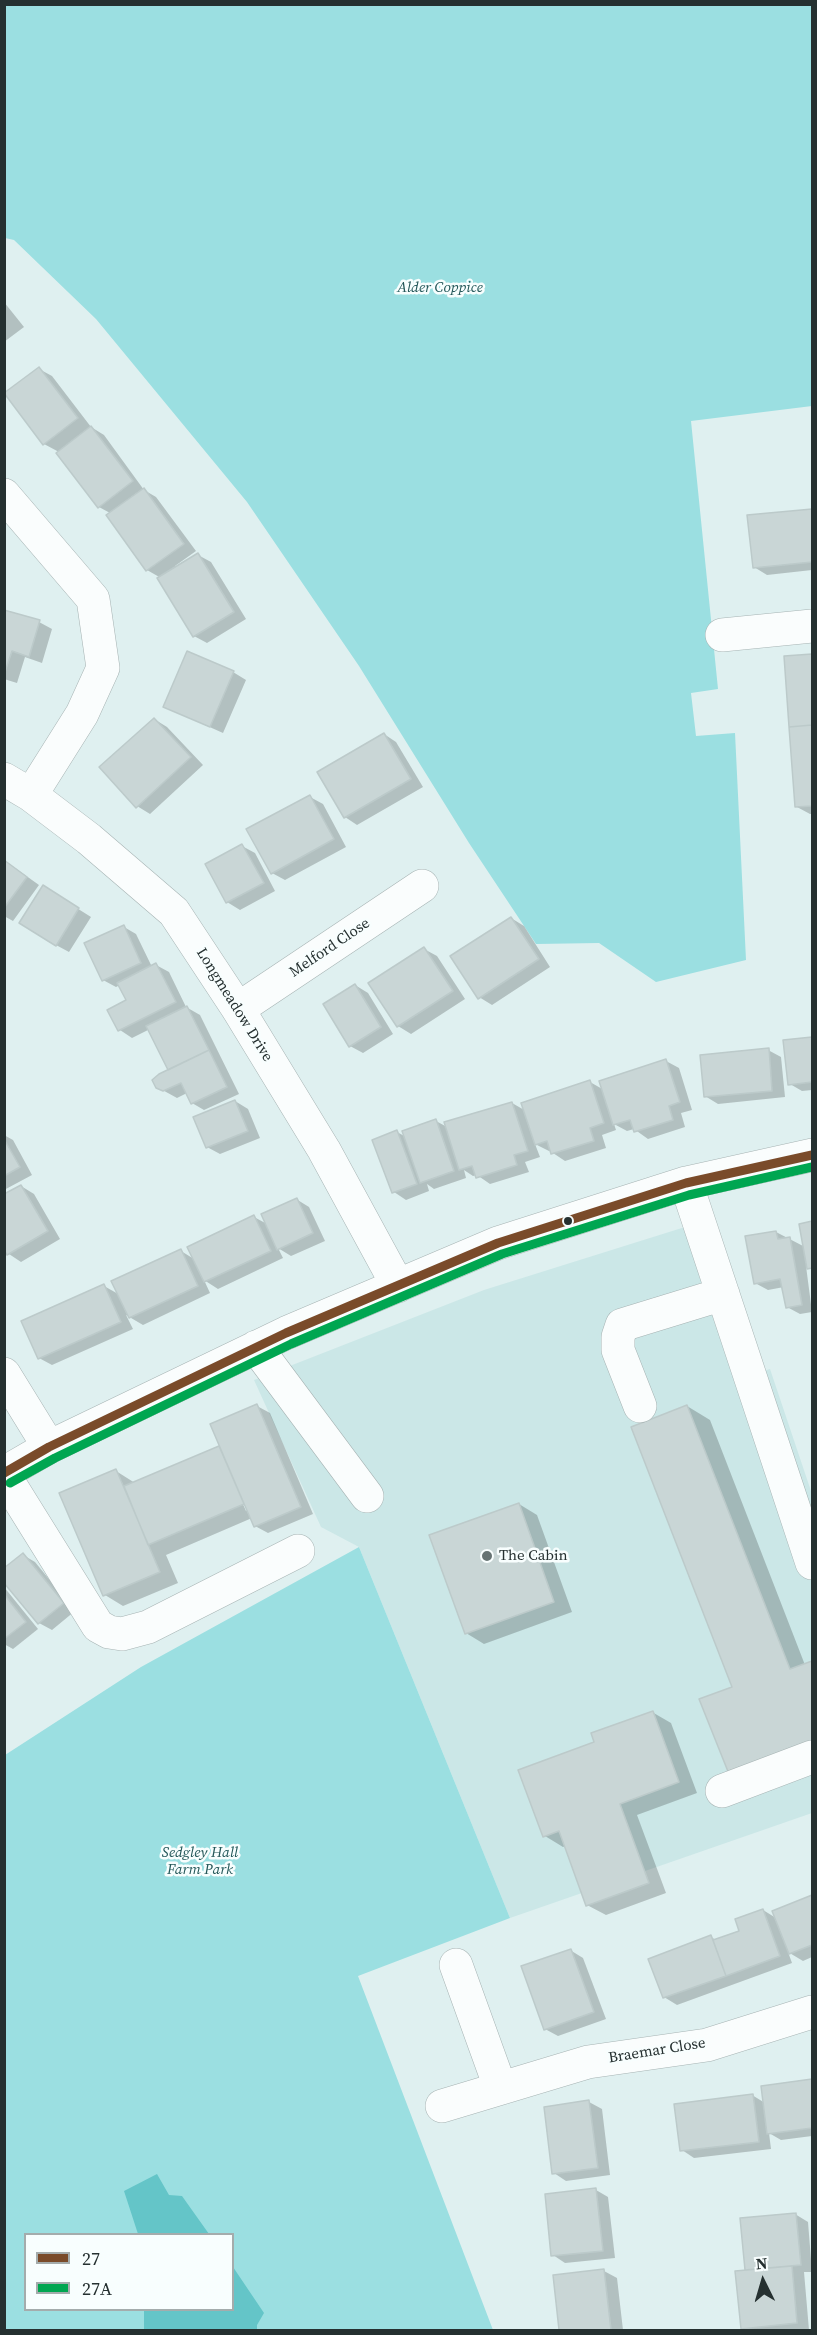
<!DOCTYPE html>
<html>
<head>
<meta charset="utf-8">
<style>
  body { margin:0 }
  #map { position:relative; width:817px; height:2335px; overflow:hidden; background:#dff0f0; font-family:"Source Serif 4",serif }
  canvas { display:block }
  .frame { position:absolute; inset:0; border:6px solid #253030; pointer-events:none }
  .legend { position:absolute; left:24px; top:2233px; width:210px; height:78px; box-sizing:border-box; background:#f8fefe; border:2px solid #a4acac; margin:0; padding:8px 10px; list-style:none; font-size:18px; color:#253030 }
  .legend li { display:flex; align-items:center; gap:12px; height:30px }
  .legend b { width:30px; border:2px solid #a4acac }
  .north { position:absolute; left:733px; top:2251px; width:60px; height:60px; -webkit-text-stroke:4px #f8fefe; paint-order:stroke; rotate:355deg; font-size:16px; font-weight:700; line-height:24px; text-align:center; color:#253030 }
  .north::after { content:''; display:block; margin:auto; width:21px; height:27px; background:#253030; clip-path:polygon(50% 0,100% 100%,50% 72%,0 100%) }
</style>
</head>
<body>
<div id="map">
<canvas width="817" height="2335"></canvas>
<div class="frame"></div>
<ul class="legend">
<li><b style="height:8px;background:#7a4b2a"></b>27</li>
<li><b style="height:8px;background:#00a651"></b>27A</li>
</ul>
<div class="north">N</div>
</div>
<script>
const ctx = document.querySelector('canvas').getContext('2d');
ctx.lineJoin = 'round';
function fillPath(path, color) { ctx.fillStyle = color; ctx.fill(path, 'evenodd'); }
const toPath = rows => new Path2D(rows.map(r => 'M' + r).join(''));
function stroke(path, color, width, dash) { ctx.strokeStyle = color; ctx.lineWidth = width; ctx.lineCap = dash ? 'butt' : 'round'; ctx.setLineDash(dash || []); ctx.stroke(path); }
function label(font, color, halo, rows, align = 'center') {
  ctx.font = font + ' "Source Serif 4",serif'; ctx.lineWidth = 5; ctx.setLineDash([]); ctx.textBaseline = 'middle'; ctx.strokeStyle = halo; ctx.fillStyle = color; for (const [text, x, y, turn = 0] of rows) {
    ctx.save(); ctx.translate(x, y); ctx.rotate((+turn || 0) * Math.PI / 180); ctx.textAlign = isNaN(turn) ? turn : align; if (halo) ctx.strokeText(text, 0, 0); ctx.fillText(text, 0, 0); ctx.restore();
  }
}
const built = toPath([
  [685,1227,744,1377,770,1369,812,1494,812,1813,510,1918,359,1547,321,1527,254,1380,484,1290]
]);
const green = toPath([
  [4,5,812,5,812,406,691,421,718,689,691,693,696,736,735,733,746,960,656,982,599,943,536,944,469,843,359,666,247,502,96,319,14,240,5,238],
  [359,1547,510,1918,358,1976,493,2330,5,2330,5,1755,141,1667],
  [26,2234,232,2234,232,2310,26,2310]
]);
const water = toPath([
  [157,2174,169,2195,182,2196,209,2234,138,2234,124,2191],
  [233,2267,264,2313,257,2325,257,2330,144,2330,144,2310,232,2310]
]);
const shadow = toPath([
  [4,302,24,327,4,342],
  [39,369,52,376,91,427,104,435,144,490,156,497,196,551,175,566,176,568,198,555,211,562,246,619,207,643,194,636,161,578,147,570,110,513,99,507,59,452,44,444],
  [812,510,812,570,767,575,754,567,749,517],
  [4,611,39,622,52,629,42,663,25,657,17,683,4,679],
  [812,655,812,814,810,814,797,807,785,658],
  [233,672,246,680,223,733,165,707],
  [154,719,167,727,203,765,150,814,137,806],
  [384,734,396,742,423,787,357,825,345,817],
  [310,797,323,804,346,847,285,880,272,873],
  [242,846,255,853,275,891,240,910,227,902],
  [4,860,39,885,13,921,4,916],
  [56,895,91,917,69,952,56,945],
  [511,918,524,926,550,967,492,1005,479,997],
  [124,927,136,934,152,967,156,965,169,972,186,1007,200,1015,239,1094,204,1110,192,1103,187,1093,177,1098,157,1087,170,1071,150,1029,132,1038,120,1030,109,1010,128,1001,120,985,116,987,103,980],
  [424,949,437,956,465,999,411,1034,398,1026],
  [355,985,368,993,393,1034,363,1053,350,1046],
  [812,1038,812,1090,802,1091,790,1084,785,1041],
  [768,1050,781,1057,785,1097,718,1104,705,1096],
  [666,1061,679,1068,692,1110,681,1113,685,1127,648,1139,634,1129,627,1131,614,1124,616,1130,602,1135,606,1148,565,1161,553,1153,552,1150,549,1151,535,1144,540,1157,525,1162,529,1172,490,1184,477,1175,473,1176,464,1170,466,1178,434,1189,427,1184,429,1191,406,1200,394,1192,374,1140,397,1132,406,1137,436,1121,447,1127,512,1103,526,1111,590,1082,604,1090],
  [235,1101,248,1109,260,1138,220,1154,207,1147],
  [4,1135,13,1140,32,1175,4,1190],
  [21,1186,34,1194,60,1239,21,1262,9,1254,4,1247],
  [296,1199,309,1207,325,1241,291,1256,278,1248,283,1258,218,1289,204,1280,210,1293,143,1325,126,1315,133,1329,52,1365,39,1358,104,1286,120,1295,181,1251,194,1259,254,1217,267,1224],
  [812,1223,812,1270,806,1266,812,1312,800,1314,787,1307,784,1287,768,1290,755,1283,776,1232,805,1247,801,1225],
  [257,1406,270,1413,313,1514,268,1533,255,1526,252,1518,166,1555,178,1583,123,1606,105,1595,61,1494,116,1471,135,1483,221,1446],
  [224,1461,227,1461,248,1510,246,1511],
  [687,1406,710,1420,805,1665,812,1662,812,1769,734,1688],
  [519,1504,537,1515,572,1612,484,1644,466,1633],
  [23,1555,35,1562,75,1611,52,1630,39,1623],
  [4,1587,38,1629,13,1649,4,1644],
  [652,1712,671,1723,697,1793,637,1815,666,1893,606,1915,587,1905,566,1846,563,1847,545,1836,520,1771,596,1743],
  [812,1896,812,1957,803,1961,788,1952,792,1963,677,2005,664,1997,711,1937,716,1940,741,1931,763,1910,776,1918,774,1912],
  [570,1950,583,1958,606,2019,558,2036,545,2029],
  [812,2081,812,2136,781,2140,769,2133,771,2149,694,2158,682,2150,752,2095,765,2103,763,2087],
  [589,2102,602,2109,610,2175,566,2181,554,2173],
  [596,2190,608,2197,615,2258,565,2263,553,2255],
  [795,2214,808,2222,812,2272,804,2272,809,2330,747,2330,742,2328,747,2271,742,2220],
  [604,2271,617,2278,623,2330,560,2330,554,2276]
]);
const building = toPath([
  [39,367,78,418,43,445,4,393,39,367],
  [91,426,133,481,98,508,56,453,91,426],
  [144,488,184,544,146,571,106,515,144,488],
  [812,509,812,562,753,568,747,515,812,509],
  [198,553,234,612,193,637,157,578,198,553],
  [4,610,40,620,29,657,12,651,4,675,4,610],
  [187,651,234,671,210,727,163,707,187,651],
  [812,654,812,725,789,727,784,656,812,654],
  [154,718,191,757,136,808,99,767,154,718],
  [812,725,812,806,795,807,789,727,812,725],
  [384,733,411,779,344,818,317,772,384,733],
  [310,795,334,839,271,874,246,829,310,795],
  [242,844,264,883,226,903,205,864,242,844],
  [4,860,27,877,4,908,4,860],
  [43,885,79,908,56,946,19,923,43,885],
  [511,917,539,959,478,999,450,956,511,917],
  [124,925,141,963,102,981,84,943,124,925],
  [424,947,453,991,397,1027,368,983,424,947],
  [156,963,176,1002,118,1031,107,1010,126,1000,117,983,156,963],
  [355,984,381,1027,349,1047,323,1004,355,984],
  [187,1006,209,1050,168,1070,146,1026,187,1006],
  [812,1037,812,1082,788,1085,783,1040,812,1037],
  [769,1048,772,1091,704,1097,700,1055,769,1048],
  [209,1050,227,1087,191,1104,181,1083,163,1091,156,1088,152,1080,159,1074,209,1050],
  [666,1059,680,1102,669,1106,673,1120,634,1132,630,1120,613,1125,599,1081,666,1059],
  [590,1080,604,1123,590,1128,594,1141,551,1154,547,1141,535,1145,521,1103,590,1080],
  [235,1100,248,1131,206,1148,193,1117,235,1100],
  [512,1102,528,1151,514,1155,517,1165,476,1178,472,1166,459,1170,444,1122,512,1102],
  [436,1119,454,1171,420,1183,402,1131,436,1119],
  [397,1130,417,1184,392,1193,372,1140,397,1130],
  [4,1139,20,1167,4,1176,4,1139],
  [21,1185,48,1231,7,1255,4,1250,4,1194,21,1185],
  [297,1198,313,1233,277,1250,261,1214,297,1198],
  [254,1215,271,1251,204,1282,187,1247,254,1215],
  [812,1221,812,1268,807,1269,799,1224,812,1221],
  [776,1231,778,1239,790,1237,802,1305,786,1308,780,1279,754,1284,745,1236,776,1231],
  [181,1249,198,1286,129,1318,111,1281,181,1249],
  [104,1284,121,1322,38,1359,21,1321,104,1284],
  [257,1404,301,1507,254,1527,210,1424,257,1404],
  [687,1405,790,1669,812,1661,812,1747,731,1779,699,1699,732,1687,631,1427,687,1405],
  [219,1446,244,1504,148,1545,124,1486,219,1446],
  [116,1469,160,1572,103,1596,59,1493,116,1469],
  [519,1503,554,1602,465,1634,429,1535,519,1503],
  [23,1553,64,1603,38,1624,4,1583,4,1568,23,1553],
  [4,1594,26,1622,4,1639,4,1594],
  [653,1711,679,1782,620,1804,649,1883,586,1906,559,1831,543,1837,518,1770,594,1742,591,1733,653,1711],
  [812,1895,812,1945,789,1954,772,1911,812,1895],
  [763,1909,780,1956,726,1976,713,1940,739,1931,735,1919,763,1909],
  [711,1935,726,1976,663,1998,648,1959,711,1935],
  [571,1949,594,2012,544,2030,521,1966,571,1949],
  [812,2079,812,2128,767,2134,761,2086,812,2079],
  [753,2094,759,2142,680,2151,674,2104,753,2094],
  [589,2100,598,2168,552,2174,544,2107,589,2100],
  [596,2188,603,2251,551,2256,545,2194,596,2188],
  [796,2213,801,2265,745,2270,740,2218,796,2213],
  [792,2266,797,2323,741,2329,735,2271,792,2266],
  [604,2269,611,2330,559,2330,553,2275,604,2269]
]);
const minor = toPath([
  [4,495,93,599,103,668,82,714,31,795],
  [722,635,812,626],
  [4,779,31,795,89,839,174,912,238,1009,324,1150,398,1286],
  [238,1009,422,886],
  [686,1183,812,1563],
  [256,1347,367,1496],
  [4,1374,49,1447],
  [640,1406,618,1350,618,1337,622,1325,723,1294],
  [4,1473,49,1447,286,1333,498,1243,686,1183,812,1155],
  [4,1475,98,1626,109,1632,122,1634,148,1627,298,1551],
  [722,1791,812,1757],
  [456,1965,500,2087],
  [442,2106,588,2062,707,2045,812,2012]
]);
const bus1 = toPath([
  [4,1473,49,1447,286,1333,498,1243,686,1183,812,1155]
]);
const bus2 = toPath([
  [10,1483,55,1458,291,1344,502,1254,689,1195,812,1167]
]);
const markers = [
  [568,1221,5,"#253030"],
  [487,1556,6,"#667373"]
];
const parkNames = [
  ["Alder Coppice",440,288],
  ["Sedgley Hall",200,1853],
  ["Farm Park",200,1870]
];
const streetNames = [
  ["Melford Close",330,948,-34],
  ["Longmeadow Drive",234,1005,58],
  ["Braemar Close",657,2051,-9]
];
const poiNames = [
  ["The Cabin",499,1556]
];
fillPath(built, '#cbe7e7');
fillPath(green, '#9bdfe1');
fillPath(water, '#64c5c8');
fillPath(shadow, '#0003');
fillPath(building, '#c9d6d6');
stroke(building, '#bccaca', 1.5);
stroke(minor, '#a6b3b3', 34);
stroke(minor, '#fafdfd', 33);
stroke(bus1, '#7a4b2a', 9);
stroke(bus2, '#00a651', 9);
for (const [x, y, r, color] of markers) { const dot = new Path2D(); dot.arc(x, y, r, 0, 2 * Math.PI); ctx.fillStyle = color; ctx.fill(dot); stroke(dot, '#f8fefe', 2); }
label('italic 15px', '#235759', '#f8fefe', parkNames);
label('15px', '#253030', '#f8fefe', streetNames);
label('15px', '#253030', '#f8fefe', poiNames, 'left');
</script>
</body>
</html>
